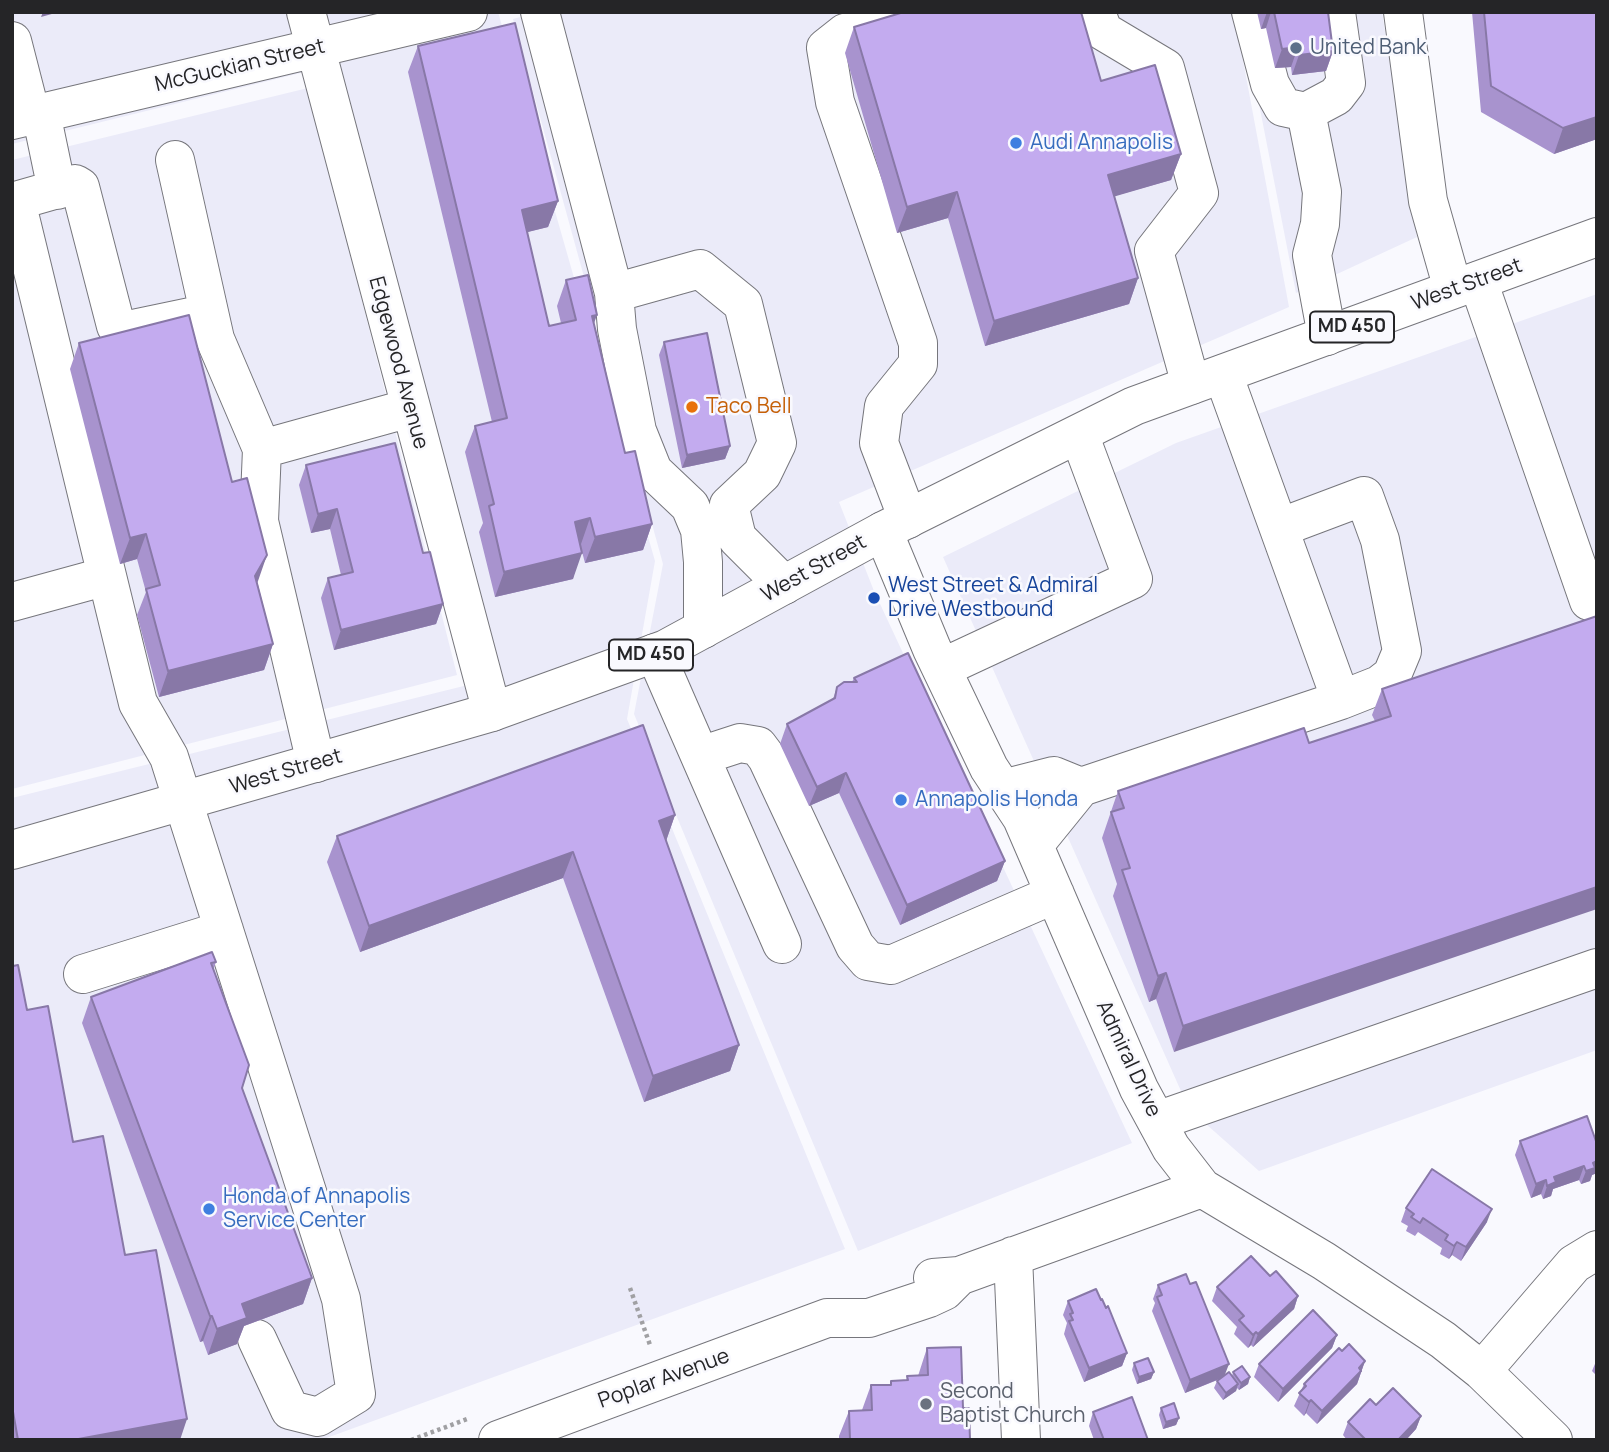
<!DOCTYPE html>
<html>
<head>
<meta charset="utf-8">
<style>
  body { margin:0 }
  #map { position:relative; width:1609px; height:1452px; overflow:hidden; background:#f9f9fe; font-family:Manrope,sans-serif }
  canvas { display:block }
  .frame { position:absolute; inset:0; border:14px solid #252527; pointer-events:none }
</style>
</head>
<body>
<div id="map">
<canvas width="1609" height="1452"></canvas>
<div class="frame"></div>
</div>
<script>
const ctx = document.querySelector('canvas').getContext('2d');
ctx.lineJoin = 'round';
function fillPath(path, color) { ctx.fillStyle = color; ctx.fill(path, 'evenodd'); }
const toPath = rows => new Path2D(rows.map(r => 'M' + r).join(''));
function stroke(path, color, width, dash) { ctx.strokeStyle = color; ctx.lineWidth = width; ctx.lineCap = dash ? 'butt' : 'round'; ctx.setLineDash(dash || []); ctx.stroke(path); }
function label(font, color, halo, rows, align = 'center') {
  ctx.font = font + ' Manrope,sans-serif'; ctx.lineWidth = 5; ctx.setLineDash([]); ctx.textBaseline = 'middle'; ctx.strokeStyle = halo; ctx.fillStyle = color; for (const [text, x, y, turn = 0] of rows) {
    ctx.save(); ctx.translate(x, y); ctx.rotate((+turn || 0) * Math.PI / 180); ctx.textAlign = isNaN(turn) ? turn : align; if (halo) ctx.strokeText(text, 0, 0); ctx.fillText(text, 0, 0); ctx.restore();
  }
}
const built = toPath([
  [12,12,498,12,655,561,627,719,845,1249,321,1440,12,1440,12,798,496,678,317,69,12,144],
  [539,12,1234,12,1289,307,839,502,874,591,1132,1143,858,1251,634,714,663,564,513,19],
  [1241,12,1382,12,1417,237,1296,293],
  [308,88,457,675,12,789,12,160],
  [1597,294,1597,1050,1259,1171,1189,1109,943,557,1176,443]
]);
const path = toPath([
  [630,1288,650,1345],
  [411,1440,470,1418]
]);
const minor = toPath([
  [306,12,492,712],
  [540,12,614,293],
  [1096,12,1103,31,1165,68,1199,193,1154,251,1191,385],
  [1251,12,1270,84,1283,107,1306,112,1336,96,1346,83,1336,12],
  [12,41,31,115],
  [1306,112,1322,192,1320,224,1312,255,1327,336],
  [41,113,57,190],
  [12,120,468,12],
  [175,160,215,339,262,449,259,521,316,763],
  [16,201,107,576],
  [12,202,75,184,80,187,116,326,119,330,123,331,190,317],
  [1478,281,1589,601],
  [262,449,410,408],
  [908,519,879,443,884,406,918,364,918,343,835,102,826,48,845,33,914,12],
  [1279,528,1364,496,1380,540,1402,651,1392,675,1379,685,1341,700],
  [883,531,932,649,989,768,1022,818,1139,1089,1171,1148,1202,1188,1324,1261,1443,1340,1482,1371,1553,1440],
  [12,602,107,576,138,703,169,757,341,1299,356,1394,318,1417,290,1410,257,1339],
  [703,629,703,562,700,530,690,506,653,471,637,431,617,329,614,293,700,269,743,304,777,443,762,474,729,505,737,538,784,585],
  [655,653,782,944],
  [942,668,1133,579,1079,434],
  [700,756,740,743,758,746,767,758,855,946,868,961,891,965,1055,894],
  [1081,787,1341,700,1223,374],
  [1003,789,1054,776,1081,787,1034,845],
  [83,974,224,930],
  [1157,1121,1597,968],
  [1013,1256,1021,1440],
  [933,1278,959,1276,1202,1188],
  [1482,1371,1574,1264,1597,1250],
  [498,1440,827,1318,869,1318,929,1298,944,1291,959,1276]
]);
const major = toPath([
  [1403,12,1428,201,1453,289],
  [12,850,492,712,666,649,883,531,1134,406,1597,237]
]);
const wall = toPath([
  [1257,12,1328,12,1333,51,1326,71,1292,75,1291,67,1275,68,1266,28,1261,29],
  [1472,12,1597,12,1597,139,1554,154,1481,112],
  [854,27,1101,81,1181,154,1171,180,1114,196,1138,278,1129,304,985,346,948,218,897,233,845,53],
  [418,46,558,201,548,227,527,232,549,326,561,323,557,306,566,280,594,324,625,453,652,524,643,550,585,563,580,544,573,579,495,597,479,532,483,523,465,452,475,426,492,422,408,72],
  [664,342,730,446,725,459,682,468,659,355],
  [79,343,232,482,273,644,264,670,159,697,137,615,146,592,137,559,120,564,70,369],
  [306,465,423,553,443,604,436,624,334,650,321,598,328,578,341,575,330,529,311,533,299,485],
  [1597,616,1174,1052,1156,999,1149,1002,1113,896,1117,884,1102,838,1118,791,1309,743,1375,721,1372,715,1382,689],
  [854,678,1005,861,997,881,900,925,839,793,809,806,780,744,787,724,833,699,837,687,852,682],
  [675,815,666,841,739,1045,730,1071,644,1102,563,878,360,952,327,862,337,836],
  [12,962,27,1010,73,1142,125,1255,180,1440,12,1440],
  [216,962,213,970,242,1088,312,1278,303,1304,244,1326,237,1344,208,1355,203,1341,200,1342,82,1023,91,997],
  [1520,1141,1597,1144,1597,1173,1592,1175,1590,1181,1581,1184,1579,1180,1553,1189,1551,1196,1543,1199,1541,1194,1531,1198,1515,1155],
  [1406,1208,1487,1222,1461,1261,1452,1255,1449,1259,1440,1254,1442,1248,1418,1232,1415,1236,1406,1231,1408,1226,1401,1222],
  [1270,1276,1298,1296,1294,1309,1253,1347,1251,1345,1248,1348,1234,1334,1237,1327,1212,1301,1217,1287],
  [1158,1285,1224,1376,1232,1376,1233,1372,1250,1377,1248,1384,1239,1390,1237,1388,1236,1391,1223,1400,1214,1388,1217,1381,1220,1379,1185,1393,1152,1311,1155,1303,1153,1299],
  [1101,1300,1127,1353,1122,1366,1084,1382,1064,1334,1067,1323,1063,1315,1068,1301],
  [1337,1335,1332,1348,1278,1402,1254,1377,1259,1364],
  [927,1348,963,1408,970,1440,839,1440,839,1436,849,1411,862,1410,871,1385,890,1385,891,1381,906,1381,907,1376,918,1376],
  [1342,1351,1365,1361,1357,1384,1317,1424,1306,1413,1304,1416,1294,1406,1304,1384],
  [1597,1359,1597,1376,1592,1371],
  [1134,1363,1154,1372,1151,1379,1137,1384,1132,1370],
  [1376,1405,1421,1416,1416,1429,1406,1440,1347,1440,1343,1435,1348,1422],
  [1161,1408,1179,1418,1176,1425,1163,1429,1159,1415],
  [1093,1412,1148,1440,1094,1440,1089,1426]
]);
const shadedWall = toPath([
  [43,12,59,12,41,17],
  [1267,12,1271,12,1266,28,1261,29],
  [1298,47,1291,67,1275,68,1282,49],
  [1333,51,1326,71,1292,75,1299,55],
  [1597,117,1597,139,1554,154,1563,128],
  [1181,154,1171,180,1099,201,1108,175],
  [957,192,948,218,897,233,907,207],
  [558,201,548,227,512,236,522,210],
  [1138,278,1129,304,985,346,994,321],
  [597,315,588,340,592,316],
  [730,446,725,459,682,468,687,455],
  [337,509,330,529,311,533,318,514],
  [590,518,581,544,565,548,575,522],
  [652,524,643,550,585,563,595,537],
  [146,534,137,559,120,564,130,538],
  [582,553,573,579,495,597,504,572],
  [267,555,258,581,246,602,255,576],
  [443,604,436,624,334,650,341,630],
  [273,644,264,670,159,697,168,671],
  [846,773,839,793,809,806,817,787],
  [675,815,666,841,659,821],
  [573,852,563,878,360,952,369,926],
  [1005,861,997,881,900,925,907,905],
  [1597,887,1597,909,1174,1052,1183,1026],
  [1166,973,1156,999,1149,1002,1158,976],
  [739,1045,730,1071,644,1102,653,1076],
  [1597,1161,1597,1173,1592,1175,1590,1181,1581,1184,1586,1171,1593,1163],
  [1584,1166,1579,1180,1553,1189,1551,1196,1543,1199,1547,1186,1554,1177],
  [1546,1180,1541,1194,1531,1198,1536,1184],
  [1492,1209,1487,1222,1461,1261,1466,1247],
  [1457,1242,1452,1255,1449,1259,1454,1246],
  [312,1278,303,1304,244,1326,237,1344,208,1355,217,1329,242,1304],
  [1298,1296,1294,1309,1253,1347,1258,1334],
  [210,1316,212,1316,203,1341,200,1342],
  [1256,1332,1251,1345,1248,1348,1253,1335],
  [1337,1335,1332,1348,1278,1402,1283,1389],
  [1127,1353,1122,1366,1084,1382,1089,1368],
  [1365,1361,1357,1384,1317,1424,1322,1411],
  [1229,1364,1224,1377,1185,1393,1190,1380],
  [1154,1372,1151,1379,1137,1384,1139,1377],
  [1250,1377,1248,1384,1239,1390,1241,1383],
  [1238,1384,1236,1391,1223,1400,1226,1393],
  [1311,1400,1306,1413,1304,1416,1309,1402],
  [1421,1416,1416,1429,1406,1440,1398,1440],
  [1179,1418,1176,1425,1163,1429,1166,1422],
  [187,1419,180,1440,73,1440]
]);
const building = toPath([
  [904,12,1081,12,1101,81,1155,65,1181,154,1108,175,1138,278,994,321,957,192,907,207,854,27,904,12],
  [1274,12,1328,12,1333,51,1299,55,1298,47,1282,49,1274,12],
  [1484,12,1597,12,1597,117,1563,128,1491,86,1484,12],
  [515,23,558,201,522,210,549,326,576,320,566,280,588,275,597,315,592,316,625,453,635,451,652,524,595,537,590,518,575,522,582,553,504,572,489,506,494,504,475,426,507,418,418,46,515,23],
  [189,315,232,482,247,478,267,555,255,576,273,644,168,671,146,589,160,585,146,534,130,538,79,343,189,315],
  [707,333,730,446,687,455,664,342,707,333],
  [395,443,423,553,430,552,443,604,341,630,328,578,353,572,337,509,318,514,306,465,395,443],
  [1597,616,1597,887,1183,1026,1166,973,1158,976,1122,870,1130,868,1111,812,1124,808,1118,791,1304,728,1309,743,1391,716,1382,689,1597,616],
  [908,653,1005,861,907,905,846,773,817,787,787,724,835,698,837,687,844,682,857,682,854,678,908,653],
  [643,725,675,815,659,821,739,1045,653,1076,573,852,369,926,337,836,643,725],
  [212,952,216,962,211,963,249,1065,242,1088,312,1278,242,1304,247,1318,217,1329,212,1316,210,1316,91,997,212,952],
  [12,962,13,966,18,965,27,1010,48,1006,73,1142,103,1136,125,1255,156,1250,187,1419,73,1440,18,1440,12,1406,12,962],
  [1587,1116,1597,1144,1597,1161,1593,1163,1595,1168,1586,1171,1584,1166,1554,1177,1556,1182,1547,1186,1546,1180,1536,1184,1520,1141,1587,1116],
  [1432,1169,1492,1209,1466,1247,1457,1242,1454,1246,1445,1240,1448,1235,1423,1218,1420,1223,1411,1217,1414,1214,1406,1208,1432,1169],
  [1251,1256,1270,1276,1276,1271,1298,1296,1258,1334,1256,1332,1253,1335,1239,1320,1244,1316,1217,1287,1251,1256],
  [1186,1274,1190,1284,1196,1282,1229,1364,1190,1380,1157,1297,1162,1295,1158,1285,1186,1274],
  [1096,1289,1101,1300,1102,1299,1106,1308,1108,1306,1127,1353,1089,1368,1069,1321,1073,1320,1070,1314,1073,1313,1068,1301,1096,1289],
  [1313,1310,1337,1335,1283,1389,1259,1364,1313,1310],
  [1349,1344,1365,1361,1359,1368,1361,1371,1322,1411,1311,1400,1309,1402,1299,1393,1306,1386,1304,1384,1339,1348,1342,1351,1349,1344],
  [961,1347,963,1408,969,1408,970,1440,850,1440,849,1411,872,1410,871,1385,891,1385,891,1381,908,1380,907,1376,928,1375,927,1348,961,1347],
  [1148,1358,1154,1372,1139,1377,1134,1363,1148,1358],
  [1242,1366,1250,1377,1241,1383,1233,1372,1242,1366],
  [1229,1372,1238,1384,1226,1393,1217,1381,1229,1372],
  [1393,1388,1421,1416,1398,1440,1366,1440,1348,1422,1370,1399,1376,1405,1393,1388],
  [1132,1397,1148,1440,1104,1440,1093,1412,1132,1397],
  [1174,1403,1179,1418,1166,1422,1161,1408,1174,1403]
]);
const markers = [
  [1296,48,7,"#5c6f8a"],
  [1016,143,7,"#3f7fe0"],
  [692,407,7,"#e8710a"],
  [874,598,7,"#1a4fb4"],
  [901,800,7,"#3f7fe0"],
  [209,1209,7,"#3f7fe0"],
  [926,1404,7,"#6b7280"]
];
const shields = [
  [1352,327,84],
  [651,655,84]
];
const shieldNames = [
  ["MD 450",1352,327],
  ["MD 450",651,655]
];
const serviceNames = [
  ["United Bank",1310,48]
];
const streetNames = [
  ["McGuckian Street",240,66,-13],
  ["West Street",1467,285,-20],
  ["Edgewood Avenue",398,363,75],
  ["West Street",814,569,-29],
  ["West Street",286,772,-16],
  ["Admiral Drive",1128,1059,65],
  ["Poplar Avenue",664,1379,-20]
];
const shopNames = [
  ["Audi Annapolis",1030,143],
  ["Annapolis Honda",915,800],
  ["Honda of Annapolis",223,1197],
  ["Service Center",223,1221]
];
const foodNames = [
  ["Taco Bell",706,407]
];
const transitNames = [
  ["West Street & Admiral",888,586],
  ["Drive Westbound",888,610]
];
const worshipNames = [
  ["Second",940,1392],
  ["Baptist Church",940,1416]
];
fillPath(built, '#ebebf9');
stroke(minor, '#76767c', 40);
stroke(major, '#76767c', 40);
stroke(path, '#a0a0a3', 4.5, [3.5, 3.5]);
stroke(minor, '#fff', 38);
stroke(major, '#fff', 38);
fillPath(wall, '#a893ce');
fillPath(shadedWall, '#8878a7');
fillPath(building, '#c3abef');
stroke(building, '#8878a7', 2);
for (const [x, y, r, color] of markers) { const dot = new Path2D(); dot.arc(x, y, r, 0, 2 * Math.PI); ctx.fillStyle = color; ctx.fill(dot); stroke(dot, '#f9f9fe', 2.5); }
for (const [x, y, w] of shields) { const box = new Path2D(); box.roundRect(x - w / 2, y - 15.5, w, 31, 5); ctx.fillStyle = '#f9f9fe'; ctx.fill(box); stroke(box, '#252527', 2); }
label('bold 19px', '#252527', null, shieldNames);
label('21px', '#4e5e75', '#f9f9fe', serviceNames, 'left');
label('21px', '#252527', '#f9f9fe', streetNames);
label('21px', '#366cbe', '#f9f9fe', shopNames, 'left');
label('21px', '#c56008', '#f9f9fe', foodNames, 'left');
label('21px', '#164399', '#f9f9fe', transitNames, 'left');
label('21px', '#5b616d', '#f9f9fe', worshipNames, 'left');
</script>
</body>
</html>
